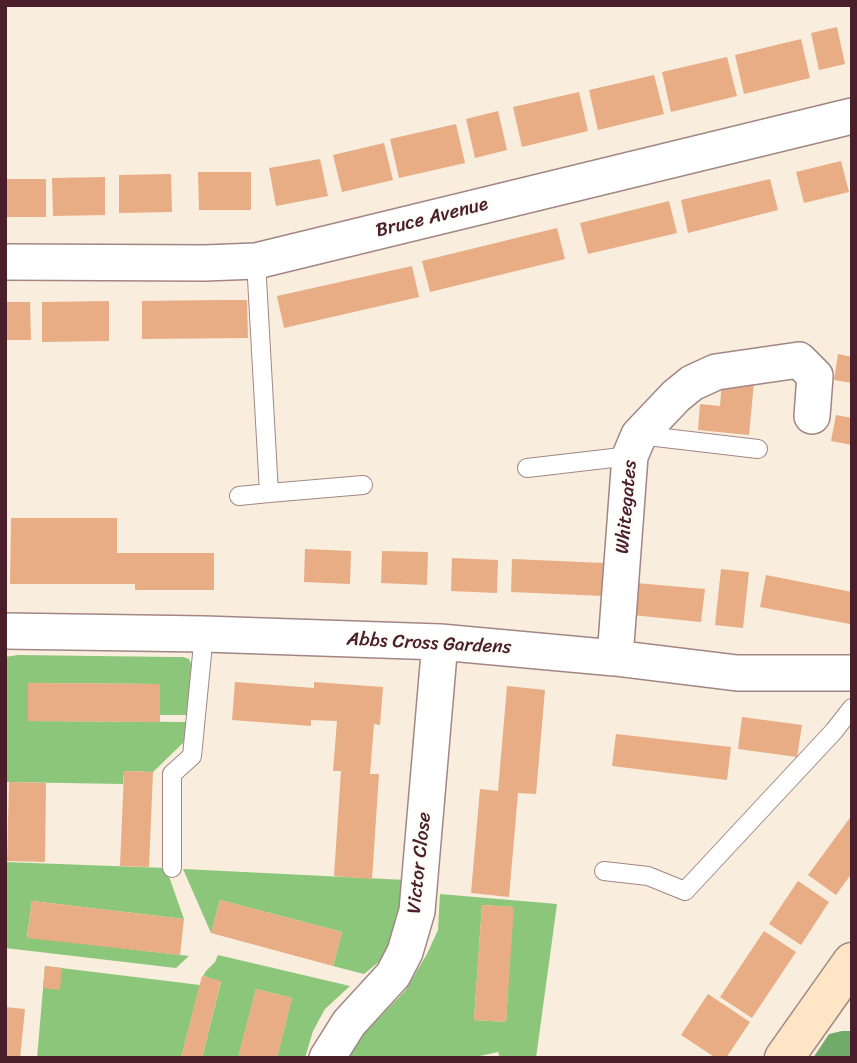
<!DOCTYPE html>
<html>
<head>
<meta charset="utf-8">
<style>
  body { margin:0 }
  #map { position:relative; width:857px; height:1063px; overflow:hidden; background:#f9eddd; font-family:Sriracha,sans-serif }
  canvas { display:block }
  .frame { position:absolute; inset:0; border:7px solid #4a1f2b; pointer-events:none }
</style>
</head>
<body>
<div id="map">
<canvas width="857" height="1063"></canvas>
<div class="frame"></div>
</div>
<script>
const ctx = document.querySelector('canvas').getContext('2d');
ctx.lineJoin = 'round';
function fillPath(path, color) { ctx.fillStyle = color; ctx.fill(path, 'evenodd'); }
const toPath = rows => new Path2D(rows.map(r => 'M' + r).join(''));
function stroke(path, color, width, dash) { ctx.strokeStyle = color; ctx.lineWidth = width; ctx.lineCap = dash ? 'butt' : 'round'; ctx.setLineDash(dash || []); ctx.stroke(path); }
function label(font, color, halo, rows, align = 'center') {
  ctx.font = font + ' Sriracha,sans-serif'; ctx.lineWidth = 5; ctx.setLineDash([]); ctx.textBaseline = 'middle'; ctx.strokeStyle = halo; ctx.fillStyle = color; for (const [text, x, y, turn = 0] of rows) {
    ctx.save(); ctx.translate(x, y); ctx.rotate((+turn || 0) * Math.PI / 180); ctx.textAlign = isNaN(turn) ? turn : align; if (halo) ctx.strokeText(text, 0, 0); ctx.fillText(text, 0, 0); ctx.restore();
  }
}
const green = toPath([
  [18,655,172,657,183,657,189,659,192,666,187,715,160,715,160,684,28,683,28,721,186,722,184,742,153,772,124,771,123,784,5,782,5,657],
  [5,862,166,868,184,919,32,901,27,937,189,956,176,968,5,948],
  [183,869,406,880,403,907,392,940,380,961,364,974,333,966,342,932,220,900,211,933],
  [440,894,557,904,536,1058,500,1058,498,1052,471,1058,347,1058,353,1045,405,991,427,954,438,930],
  [482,905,513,907,506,1022,474,1020],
  [218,955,350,986,325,1009,313,1031,305,1058,277,1058,292,998,256,989,238,1058,202,1058,221,982,203,976,206,971,215,962],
  [45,966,200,985,181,1058,37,1058]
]);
const forest = toPath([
  [842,1031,852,1031,852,1058,813,1058,829,1034]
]);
const building = toPath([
  [837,27,845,64,819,70,811,33],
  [801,39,810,78,744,94,735,55],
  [727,57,737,96,671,112,662,72],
  [654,75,664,114,598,130,589,90],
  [579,92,588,131,522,147,513,107],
  [498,111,507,150,475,158,466,119],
  [456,124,465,163,399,178,390,139],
  [384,143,393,180,342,192,333,155],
  [320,159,328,196,276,206,269,168],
  [841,161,849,192,804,203,796,172],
  [198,172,251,172,251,210,199,210],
  [171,174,172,212,119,213,119,175],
  [105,177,105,215,53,216,52,178],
  [5,179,46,179,46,217,5,217],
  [770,179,778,210,688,233,681,200],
  [669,201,677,233,588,254,580,223],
  [557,228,565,259,430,292,422,261],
  [412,266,419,297,284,328,277,296],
  [221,300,247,300,248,338,142,339,142,301],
  [109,301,109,341,42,342,42,302],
  [5,302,30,302,31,340,5,340],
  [838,354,852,357,852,383,834,380],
  [722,379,754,382,749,435,698,430,700,404,720,406],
  [836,415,852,418,852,445,831,441],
  [11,518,117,518,117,553,214,553,214,590,135,590,135,584,10,584],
  [305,549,351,551,350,584,304,582],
  [382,551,428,552,427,585,381,583],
  [452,558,498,560,497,593,451,591],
  [512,559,604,563,603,596,511,592],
  [721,569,749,572,743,628,715,625],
  [766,575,852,592,852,616,850,624,760,607],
  [636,583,705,589,701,622,632,615],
  [235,682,314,688,314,682,383,687,380,725,374,724,370,774,379,774,372,879,334,876,341,771,333,771,337,721,311,720,311,726,232,720],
  [28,683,160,684,160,722,28,721],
  [507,686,545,690,536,794,518,793,509,897,471,893,480,789,498,791],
  [742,717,802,725,797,757,738,749],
  [616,734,731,747,727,780,612,766],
  [124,771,153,772,149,867,120,866],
  [9,782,46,783,45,862,7,861],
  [852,815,852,873,836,895,808,875],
  [798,881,829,902,801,945,769,924],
  [220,900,342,932,333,966,211,933],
  [32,901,184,919,180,955,27,938],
  [482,905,514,907,506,1022,474,1020],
  [764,931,796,952,752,1018,720,997],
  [45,966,62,968,60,990,43,988],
  [202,976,221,981,202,1058,181,1058],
  [256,989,292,998,277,1058,238,1058],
  [708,994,750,1022,726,1058,716,1058,681,1035],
  [5,1007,25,1009,20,1058,5,1058]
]);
const lane = toPath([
  [256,261,269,493,363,485],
  [639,435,758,449],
  [527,468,630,456],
  [239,496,269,493],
  [172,868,172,774,192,756,204,634],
  [604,871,648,876,685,891,834,731,852,708]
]);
const street = toPath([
  [5,262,205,263,256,261,852,116],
  [5,631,204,634,440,642,615,658,737,673,852,673],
  [615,658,630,456,639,435,676,396,692,383,716,372,799,360,815,376,812,416],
  [327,1058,349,1023,393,975,405,952,417,911,440,642]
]);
const secondary = toPath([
  [784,1058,852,962]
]);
const streetNames = [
  ["Bruce Avenue",432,218,-14],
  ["Whitegates",627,507,-85],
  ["Abbs Cross Gardens",429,644,3],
  ["Victor Close",420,863,-84]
];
fillPath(green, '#8cc67a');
fillPath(forest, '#71ab6a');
fillPath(building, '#e8ad84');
stroke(lane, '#a28684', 20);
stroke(street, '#a28684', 38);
stroke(secondary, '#a28684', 41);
stroke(lane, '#fff', 18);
stroke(street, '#fff', 35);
stroke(secondary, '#fde5c5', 38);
label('19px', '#4a1f2b', '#fdfcf7', streetNames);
</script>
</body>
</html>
